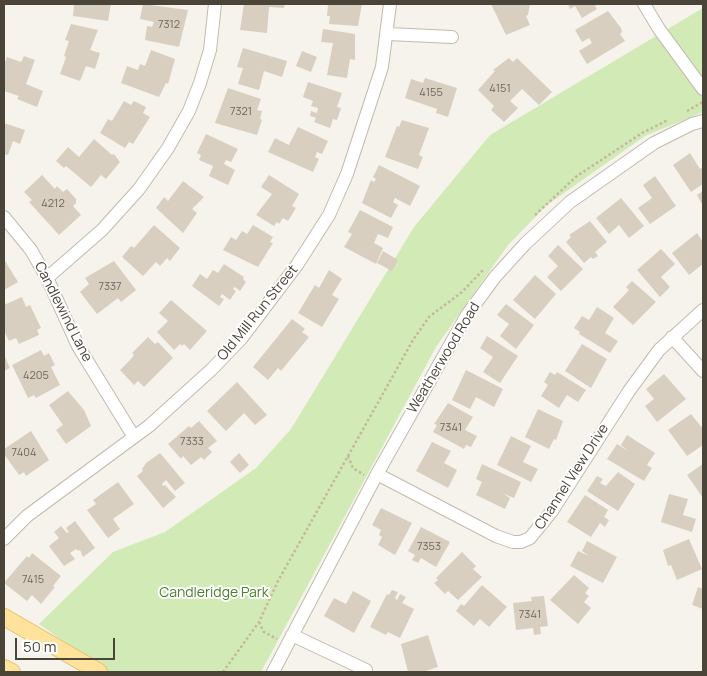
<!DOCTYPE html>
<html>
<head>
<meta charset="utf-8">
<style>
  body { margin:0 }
  #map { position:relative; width:707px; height:676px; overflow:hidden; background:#f6f3ec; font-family:Manrope,sans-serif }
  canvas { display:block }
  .frame { position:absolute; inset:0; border:5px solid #4b4439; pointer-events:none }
  .scale { position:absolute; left:15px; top:638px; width:100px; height:22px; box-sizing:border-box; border:2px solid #4b4439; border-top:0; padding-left:6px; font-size:15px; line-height:18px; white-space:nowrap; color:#4b4439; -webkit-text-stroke:4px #fff; paint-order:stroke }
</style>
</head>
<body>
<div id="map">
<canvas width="707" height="676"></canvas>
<div class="frame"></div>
<div class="scale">50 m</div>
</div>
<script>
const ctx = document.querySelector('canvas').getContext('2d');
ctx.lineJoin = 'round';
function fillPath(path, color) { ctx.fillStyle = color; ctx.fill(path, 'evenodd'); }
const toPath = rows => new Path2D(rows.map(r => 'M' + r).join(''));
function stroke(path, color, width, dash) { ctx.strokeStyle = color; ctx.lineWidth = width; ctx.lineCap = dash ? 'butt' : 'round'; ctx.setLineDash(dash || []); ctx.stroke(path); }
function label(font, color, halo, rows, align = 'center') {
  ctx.font = font + ' Manrope,sans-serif'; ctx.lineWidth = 4; ctx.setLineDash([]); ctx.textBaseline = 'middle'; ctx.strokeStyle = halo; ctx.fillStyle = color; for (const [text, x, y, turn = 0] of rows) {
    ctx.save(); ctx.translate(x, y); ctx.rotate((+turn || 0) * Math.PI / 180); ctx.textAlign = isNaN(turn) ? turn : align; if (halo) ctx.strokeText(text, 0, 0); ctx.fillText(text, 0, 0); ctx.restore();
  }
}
const green = toPath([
  [703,8,703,112,645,136,547,205,508,245,436,347,261,672,107,672,39,624,113,552,165,532,256,468,291,429,414,227,490,135]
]);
const building = toPath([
  [74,4,111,4,108,21,73,16],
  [143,4,188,10,179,47,145,40,147,26,152,27,154,22,140,19],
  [244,4,285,4,284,8,269,7,267,33,240,30],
  [328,4,362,4,358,26,329,24,330,16,327,16],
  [491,4,530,4,528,15,526,16,530,25,506,35],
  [568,4,600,4,595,6,597,9,582,18,575,6,570,9],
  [608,11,621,28,622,32,620,34,625,41,587,64,579,51,592,43,589,38,582,42,575,30],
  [71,24,98,30,90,50,100,53,95,69,86,66,80,81,60,74,66,57,64,56,69,41,65,40],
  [323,29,355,34,355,60,350,59,347,78,327,75,333,43,321,42],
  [243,48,287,61,282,77,264,71,259,90,238,84,243,68,237,67],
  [151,50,175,59,168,84,166,83,159,97,121,83,127,66,138,70,140,64,145,66],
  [302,51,317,57,311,72,296,66],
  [24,56,35,60,26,84,43,91,37,107,17,99,19,96,4,91,4,65,7,57,21,62],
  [509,58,513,62,517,58,552,92,539,105,522,89,510,101,518,108,504,122,491,110,494,106,478,90,495,71,493,70],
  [425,78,457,88,448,117,436,113,437,109,405,98,411,79,423,83],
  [308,82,342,93,337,107,341,108,337,120,333,119,330,128,314,122,316,118,310,116,311,111,317,113,318,108,311,106,313,101,303,97],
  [228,88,261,99,257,110,262,111,260,119,262,120,257,135,215,123],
  [124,101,131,105,134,101,146,107,143,113,150,117,133,144,129,142,125,148,100,133,108,119,112,121],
  [402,120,429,128,419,155,423,157,418,169,385,157,397,126,399,127],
  [4,123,25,130,20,144,13,141,8,155,4,154],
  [298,127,328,141,322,154,317,152,315,157,319,159,313,172,268,152,275,138,289,145],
  [206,134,238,149,231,162,226,160,224,164,235,170,228,185,209,176,213,166,199,160,201,155,197,153],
  [94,139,112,155,114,154,120,162,106,179,101,175,91,187,66,166,64,168,56,161,68,147,79,157],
  [690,153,700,169,703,167,703,184,691,192,673,165],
  [379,165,420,186,410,206,395,198,393,202,398,205,391,218,362,203,371,180,374,182,376,179,373,177],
  [42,175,55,189,57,186,63,192,67,189,76,199,76,203,73,206,81,215,59,235,29,202,32,200,24,192],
  [269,175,299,194,292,206,296,208,288,221,283,218,279,224,277,222,274,226,256,215,272,194,261,187],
  [655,176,676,206,650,224,638,208,652,198,643,185],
  [183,181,204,197,192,209,197,213,183,233,156,208,164,197,168,201],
  [703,191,703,206,697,195],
  [621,198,644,226,629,238,619,225,609,234,596,218],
  [360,210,393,227,388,238,378,234,374,243,383,248,376,264,344,247,352,234,348,232],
  [590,221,607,242,595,252,598,256,593,259,591,257,584,263,566,242,571,237,569,235],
  [154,225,180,248,170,261,167,258,160,266,156,262,143,276,122,257,131,246,134,248],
  [253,225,273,237,270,242,273,243,258,267,223,250,231,237,236,240,242,231,247,234],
  [697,233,703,242,703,264,689,275,672,253],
  [558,245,583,269,561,291,547,277,558,266,548,256],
  [661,249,675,264,661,277,670,287,660,297,637,270],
  [383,251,398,260,392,271,377,263],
  [4,259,18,282,4,290],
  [114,261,136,290,121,302,118,298,97,314,80,292,89,284,85,278],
  [224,264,244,277,243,279,246,282,240,291,235,287,233,289,236,291,230,300,222,294,220,297,224,299,219,306,192,286,200,274,207,279,213,270,218,273],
  [329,270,342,279,332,295,339,299,322,327,298,313,315,285,319,288],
  [535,275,556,294,535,319,513,300],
  [632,281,656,302,633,325,613,307,629,290,626,287],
  [22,297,26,307,30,305,41,328,37,330,39,335,19,344,16,338,9,341,4,331,4,305],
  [171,300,207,331,190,350,184,344,182,346,180,344,174,350,157,332,168,321,159,313],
  [506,304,534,325,516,349,500,336,509,324,497,315],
  [597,307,614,318,605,333,618,341,610,353,579,334,580,332,574,328,582,316,589,320],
  [292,319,305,329,302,332,309,337,281,371,278,368,268,380,253,367],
  [487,336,518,356,500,383,483,372,493,357,480,348],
  [148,337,155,344,158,342,173,358,144,387,138,381,134,385,120,370,130,360,134,355,132,353],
  [582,344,607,359,591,388,565,371],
  [41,350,44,356,49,353,55,365,51,367,60,385,36,398,34,395,28,398,12,365],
  [5,357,10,368,4,371,4,358],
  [466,370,503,389,494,407,476,397,470,409,452,400],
  [550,372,555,375,557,372,586,390,578,402,567,395,559,408,541,396,548,385,544,382],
  [664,374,686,399,657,422,645,406,654,399,646,389],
  [237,382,267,415,255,425,244,413,226,431,207,411],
  [68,391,84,410,91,426,66,444,56,430,63,425,49,405],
  [448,403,473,417,465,430,477,436,471,447,466,445,464,449,433,432,437,425,434,424],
  [538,409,563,421,556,440,554,439,549,449,525,437],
  [691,414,703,429,703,445,687,456,668,430],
  [199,421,217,441,208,448,212,452,204,460,201,457,191,465,183,456,181,459,168,444,189,426,191,428],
  [31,431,49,460,26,476,24,472,19,475,4,454,4,449],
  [627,435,655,453,647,465,652,468,644,481,607,459,617,444,628,451,621,445],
  [511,436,531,446,523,462,538,469,531,482,497,465],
  [432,442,451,451,444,463,457,470,448,488,416,471],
  [160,453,185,483,175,491,166,480,162,484,163,486,165,485,176,497,163,508,137,476,143,471,142,469,146,463],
  [239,453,249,465,240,473,230,462],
  [482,464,521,482,514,498,502,493,510,498,505,509,476,495,482,482,476,479],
  [703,464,703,498,687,475],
  [618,472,635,484,618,511,587,491,597,476,603,479,600,483,606,486],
  [118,482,134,504,113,519,120,529,108,538,87,510,96,504,93,500],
  [669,494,688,499,683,515,696,519,692,532,661,522],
  [585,495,608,510,604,517,609,520,605,527,600,523,591,537,567,522],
  [381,508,412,523,395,555,378,545,382,537,379,535,381,530,372,525],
  [75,521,95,548,83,557,80,550,78,551,76,549,70,553,75,559,64,566,49,546,59,538,54,532,61,526,67,533,69,532,66,528],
  [421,527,450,542,436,567,421,558,418,563,412,560,415,555,408,551],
  [689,539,702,569,677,580,671,565,668,566,663,550],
  [587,541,617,557,603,583,570,566,578,551,589,556,582,551],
  [462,552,476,566,473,569,482,577,458,600,448,591,445,594,434,583,438,580,436,578],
  [32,553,61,576,53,586,55,587,41,604,32,595,27,601,4,583,27,556,29,558],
  [574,575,589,588,585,593,589,596,584,602,591,608,578,624,550,600],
  [482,585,507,607,489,627,480,619,474,626,456,611,461,604,464,606],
  [698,587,703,589,703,609,692,605],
  [392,590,398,592,395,598,397,600,400,594,406,597,402,603,414,609,400,638,388,632,386,635,370,627,387,594,389,595],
  [353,591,371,601,354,633,324,616,334,598,346,604],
  [544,596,548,626,540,627,541,634,534,635,533,628,516,630,513,603,532,601,531,597],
  [428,635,438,667,422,672,408,672,401,644]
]);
const path = toPath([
  [687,111,703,102],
  [535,215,577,176,642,133,668,120],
  [348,456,353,468,364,475],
  [259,622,264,632,277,639],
  [223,672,259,622,278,581,413,340,429,317,462,292,483,270]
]);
const minor = toPath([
  [644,4,659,29,703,89],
  [388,34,452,37],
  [4,217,31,250,47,278,78,346,134,437],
  [47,278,102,230,139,189,168,148,189,111,200,83,210,50,215,4],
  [672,337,703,371],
  [377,474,496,536,513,542,521,542,530,538,552,511,629,391,659,350,703,310],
  [4,539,27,516,149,426,211,370,241,339,297,265,329,215,347,174,382,67,390,4],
  [292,635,366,670],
  [273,672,377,474,467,315,495,277,525,244,570,202,654,143,692,124,703,121]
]);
const major = toPath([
  [4,617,99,672],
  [4,668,12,672]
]);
const numberNames = [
  ["7312",169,25],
  ["4151",500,89],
  ["4155",431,93],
  ["7321",241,112],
  ["4212",53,204],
  ["7337",110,287],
  ["4205",36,376],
  ["7341",451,428],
  ["7333",192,442],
  ["7404",24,453],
  ["7353",429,547],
  ["7415",33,580],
  ["7341",530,615]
];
const streetNames = [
  ["Candlewind Lane",63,312,63],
  ["Old Mill Run Street",258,313,-51],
  ["Weatherwood Road",444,358,-59],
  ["Channel View Drive",572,477,-57]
];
const parkNames = [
  ["Candleridge Park",214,593]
];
fillPath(green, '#d2eab5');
fillPath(building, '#d8cfc1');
stroke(minor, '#c2bbae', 14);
stroke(major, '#e6c16a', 18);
stroke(path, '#c4b79f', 2.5, [2.5, 2.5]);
stroke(minor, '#fff', 12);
stroke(major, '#ffe39c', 16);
label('11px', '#6e675b', null, numberNames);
label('14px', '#4b4439', '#fff', streetNames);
label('14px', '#4a7f2a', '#fff', parkNames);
</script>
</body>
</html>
